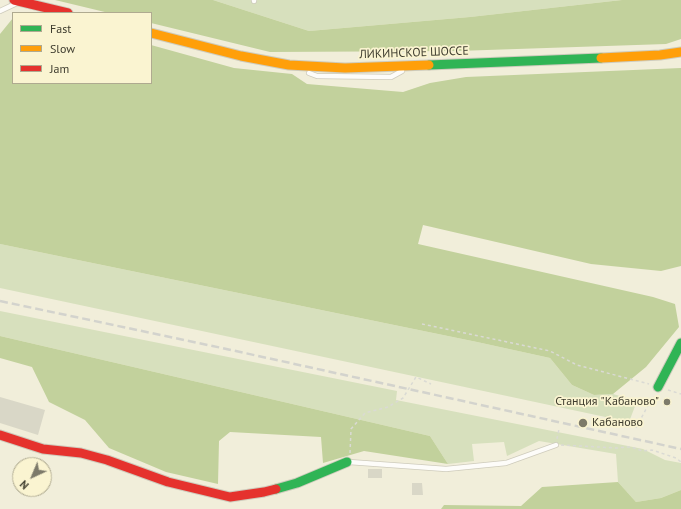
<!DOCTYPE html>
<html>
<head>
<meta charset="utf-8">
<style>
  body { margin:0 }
  #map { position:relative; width:681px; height:509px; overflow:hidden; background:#f1eeda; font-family:"PT Sans",sans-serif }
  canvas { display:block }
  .legend { position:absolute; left:12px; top:12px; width:140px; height:72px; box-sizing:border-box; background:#faf4d1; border:1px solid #afaa90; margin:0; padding:5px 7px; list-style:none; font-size:12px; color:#3e3c2e }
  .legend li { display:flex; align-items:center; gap:8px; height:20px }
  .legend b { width:20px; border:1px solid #afaa90 }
  .north { position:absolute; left:12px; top:457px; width:40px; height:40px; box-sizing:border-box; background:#faf4d1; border:1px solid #afaa90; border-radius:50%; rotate:224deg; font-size:11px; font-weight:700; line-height:16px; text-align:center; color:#3e3c2e }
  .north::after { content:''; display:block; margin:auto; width:14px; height:18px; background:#7d7a6a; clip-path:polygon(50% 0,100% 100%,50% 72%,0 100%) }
</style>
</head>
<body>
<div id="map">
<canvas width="681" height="509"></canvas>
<ul class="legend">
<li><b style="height:5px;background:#30b455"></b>Fast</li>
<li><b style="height:5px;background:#ff9f0a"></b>Slow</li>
<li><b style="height:5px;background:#e5322d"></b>Jam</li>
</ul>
<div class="north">N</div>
</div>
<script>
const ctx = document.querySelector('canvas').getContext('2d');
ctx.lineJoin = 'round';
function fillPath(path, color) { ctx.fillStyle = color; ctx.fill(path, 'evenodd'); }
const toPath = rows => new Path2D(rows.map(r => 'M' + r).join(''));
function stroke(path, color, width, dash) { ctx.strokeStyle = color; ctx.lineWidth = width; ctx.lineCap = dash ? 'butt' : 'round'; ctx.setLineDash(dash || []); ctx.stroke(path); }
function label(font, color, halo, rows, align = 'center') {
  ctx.font = font + ' "PT Sans",sans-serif'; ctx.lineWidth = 3.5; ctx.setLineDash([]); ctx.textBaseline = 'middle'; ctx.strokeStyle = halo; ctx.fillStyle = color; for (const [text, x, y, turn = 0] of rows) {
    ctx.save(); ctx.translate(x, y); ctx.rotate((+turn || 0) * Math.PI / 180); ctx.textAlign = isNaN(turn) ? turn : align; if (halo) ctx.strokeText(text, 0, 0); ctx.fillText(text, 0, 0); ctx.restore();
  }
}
const green = toPath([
  [213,0,622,0,470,17,309,31],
  [0,244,477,342,550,358,572,385,594,395,613,394,637,401,629,422,0,288],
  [0,311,397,391,396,400,643,449,665,460,681,463,681,490,661,498,636,502,618,482,616,454,539,441,507,456,504,442,472,444,474,461,448,464,430,436,0,336]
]);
const forest = toPath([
  [55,0,213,0,309,31,470,17,622,0,681,0,681,39,666,44,457,51,270,52,151,23,151,13,109,13],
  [13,18,13,83,151,83,151,45,234,68,292,74,307,84,403,92,430,83,466,77,681,68,681,266,661,271,591,264,423,225,418,244,653,297,675,304,679,327,646,367,613,394,594,395,572,385,550,358,477,342,0,244,0,34],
  [0,336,430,436,448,464,364,451,323,463,321,437,230,432,219,441,218,484,166,472,109,448,85,420,49,402,32,367,0,358],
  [618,482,636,502,661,498,681,490,681,509,441,509,444,505,521,506,542,487]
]);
const building = toPath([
  [0,397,45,410,38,435,0,423],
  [368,469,382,469,382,478,368,478],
  [412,483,422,483,423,495,412,495]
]);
const path = toPath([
  [422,324,550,351,577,365,649,384],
  [668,390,681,394],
  [636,428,653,396],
  [557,439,559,429],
  [561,445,617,448,626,447,631,447,643,451,652,450,676,458,681,462],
  [350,453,351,429,365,413,388,407,403,398,416,377,431,384]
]);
const lane = toPath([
  [254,1,254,0],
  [0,11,15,4],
  [309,73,317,76,391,77,402,71],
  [349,462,446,469,506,463,556,445]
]);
const fast = toPath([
  [429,65,601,58],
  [658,387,681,343],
  [276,489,297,483,347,462]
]);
const slow = toPath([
  [151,33,241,56,289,65,345,68,429,65],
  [601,58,660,55,681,52]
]);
const jam = toPath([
  [14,0,68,13],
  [0,435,43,449,81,453,107,460,168,482,230,497,264,492,276,489]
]);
const rail = toPath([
  [0,301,222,348,681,449]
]);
const markers = [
  [667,402,4,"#7d7a6a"],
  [583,423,5,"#7d7a6a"]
];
const streetNames = [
  ["ЛИКИНСКОЕ ШОССЕ",414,53,-2]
];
const poiNames = [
  ["Станция \"Кабаново\"",659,402],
  ["Кабаново",592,423,"left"]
];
fillPath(green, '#d7e0bd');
fillPath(forest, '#c2d19c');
fillPath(building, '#d9d7c7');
stroke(lane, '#cecbbc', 6);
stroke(fast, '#cecbbc', 11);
stroke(slow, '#cecbbc', 11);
stroke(jam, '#cecbbc', 11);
stroke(path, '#dadad4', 1.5, [3, 3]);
stroke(lane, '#fdfcf9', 4.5);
stroke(fast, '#30b455', 9);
stroke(slow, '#ff9f0a', 9);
stroke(jam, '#e5322d', 9);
stroke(rail, '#d3d3cd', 2.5, [8, 4]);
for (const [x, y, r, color] of markers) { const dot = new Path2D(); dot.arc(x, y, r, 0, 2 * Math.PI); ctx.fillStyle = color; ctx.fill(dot); stroke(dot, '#faf4d1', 1.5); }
label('12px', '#3e3c2e', '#faf4d1', streetNames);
label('12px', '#3e3c2e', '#faf4d1', poiNames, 'right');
</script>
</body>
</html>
